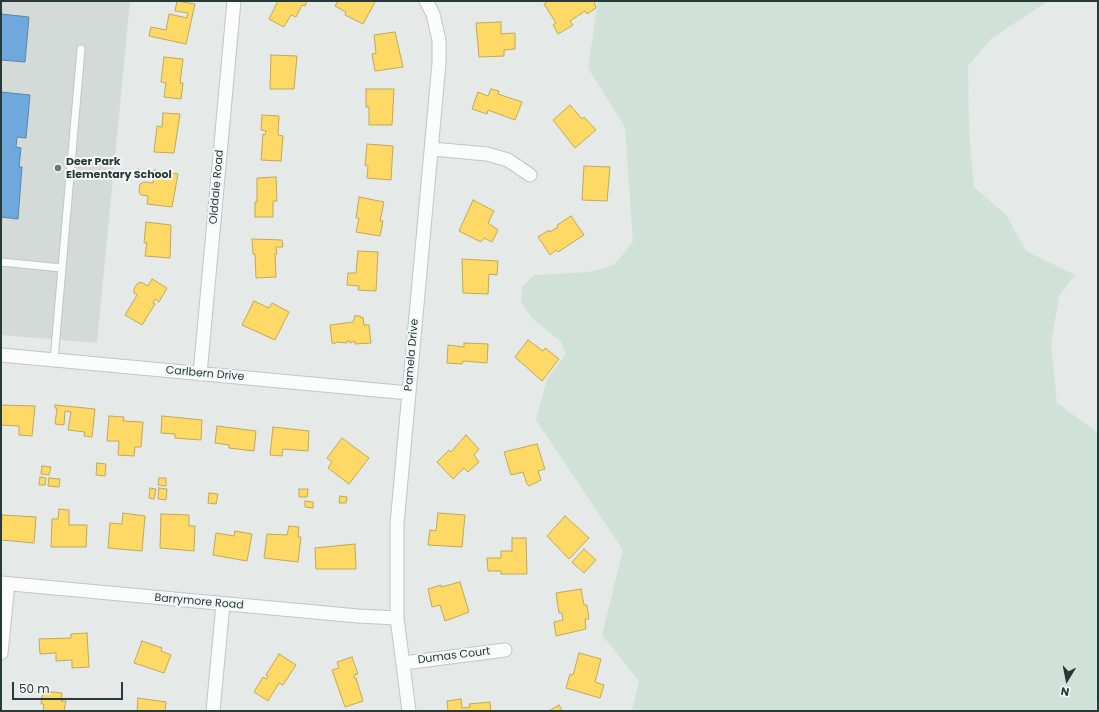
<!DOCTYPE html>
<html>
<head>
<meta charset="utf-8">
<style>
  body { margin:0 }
  #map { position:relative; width:1099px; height:712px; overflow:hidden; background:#e5e9e8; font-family:Poppins,sans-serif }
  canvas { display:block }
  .frame { position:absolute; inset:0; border:2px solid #253a39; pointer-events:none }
  .north { position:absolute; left:1047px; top:660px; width:40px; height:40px; -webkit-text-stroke:3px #f3f8f6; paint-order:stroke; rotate:190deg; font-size:11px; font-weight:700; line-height:16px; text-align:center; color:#253a39 }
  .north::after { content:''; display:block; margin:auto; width:14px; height:18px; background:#253a39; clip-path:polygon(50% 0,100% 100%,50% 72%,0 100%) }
  .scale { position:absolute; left:12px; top:682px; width:111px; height:18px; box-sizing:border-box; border:2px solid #253a39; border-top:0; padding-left:5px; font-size:12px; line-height:14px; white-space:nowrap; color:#253a39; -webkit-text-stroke:3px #f3f8f6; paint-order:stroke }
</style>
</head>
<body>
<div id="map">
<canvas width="1099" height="712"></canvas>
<div class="frame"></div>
<div class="north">N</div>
<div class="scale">50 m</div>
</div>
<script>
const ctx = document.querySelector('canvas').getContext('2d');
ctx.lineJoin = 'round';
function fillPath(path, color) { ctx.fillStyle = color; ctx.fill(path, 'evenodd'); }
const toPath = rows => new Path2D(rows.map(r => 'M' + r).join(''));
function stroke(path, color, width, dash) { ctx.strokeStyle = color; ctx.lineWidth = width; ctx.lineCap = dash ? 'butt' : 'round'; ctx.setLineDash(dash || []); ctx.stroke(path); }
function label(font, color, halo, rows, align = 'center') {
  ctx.font = font + ' Poppins,sans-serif'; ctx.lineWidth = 4; ctx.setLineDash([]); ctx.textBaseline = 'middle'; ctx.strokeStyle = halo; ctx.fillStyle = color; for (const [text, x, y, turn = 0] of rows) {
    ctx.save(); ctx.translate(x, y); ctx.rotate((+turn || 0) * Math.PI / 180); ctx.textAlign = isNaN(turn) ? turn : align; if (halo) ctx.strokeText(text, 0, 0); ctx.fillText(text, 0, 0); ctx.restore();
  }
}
const built = toPath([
  [1,1,130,1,97,343,1,335]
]);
const green = toPath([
  [598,1,1048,1,992,38,968,66,969,133,974,187,1007,216,1026,251,1075,275,1059,296,1051,344,1057,403,1098,433,1098,693,1095,711,632,711,639,681,602,635,623,550,536,420,547,379,566,354,561,342,532,318,521,302,522,287,534,275,589,272,614,265,633,242,625,127,588,68]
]);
const homes = toPath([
  [177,1,195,4,186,44,149,36,151,27,166,30,169,14,187,18,188,13,175,11,177,1],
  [278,1,307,1,305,6,302,5,296,17,291,15,284,27,269,19,278,1],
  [338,1,374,1,375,2,363,24,345,15,346,12,335,6,338,1],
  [548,1,594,1,596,8,587,14,585,11,570,21,573,25,558,34,553,25,556,23,544,4,548,1],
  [501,22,501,34,515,33,515,49,504,50,504,56,479,57,476,23,501,22],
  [395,32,403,67,375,71,372,54,376,53,374,35,395,32],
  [271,55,297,56,294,89,270,89,271,55],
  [164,57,183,59,180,83,183,83,181,99,164,97,166,83,161,82,164,57],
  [366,89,394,89,392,125,369,125,369,107,366,107,366,89],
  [491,89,499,91,498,94,522,102,515,120,488,110,487,114,472,109,478,92,488,96,491,89],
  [570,105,582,119,584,117,596,130,575,148,553,120,570,105],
  [163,113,180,114,174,153,154,152,157,126,162,127,163,113],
  [262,115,279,116,278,135,283,136,281,161,261,160,263,134,265,135,266,131,261,130,262,115],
  [367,144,393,146,391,180,367,178,368,166,365,165,367,144],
  [584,166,610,167,607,201,582,200,584,166],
  [154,170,178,174,172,207,147,204,148,196,141,195,139,192,140,184,144,182,153,183,154,170],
  [276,177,277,201,273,201,273,217,255,217,255,202,257,202,257,178,276,177],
  [359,197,384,202,380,221,383,221,380,236,356,232,359,218,356,218,359,197],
  [473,200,494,211,488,223,498,230,492,242,484,238,481,242,459,231,473,200],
  [571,216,584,235,558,252,556,250,550,255,538,237,549,230,550,232,558,227,557,225,571,216],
  [146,222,171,225,170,258,145,256,147,243,144,243,146,222],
  [252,239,282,240,283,247,276,247,277,254,275,254,276,277,256,278,255,254,253,254,252,239],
  [358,251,378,252,376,291,358,290,359,286,347,285,348,273,356,273,358,251],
  [462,259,498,261,497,275,489,274,488,294,463,293,462,259],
  [152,279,167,288,159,302,155,299,153,303,155,304,142,325,125,315,137,295,134,293,134,289,137,284,141,282,148,286,152,279],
  [254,301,269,308,272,303,289,312,275,340,242,325,254,301],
  [355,316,360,316,361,318,363,317,364,325,369,325,371,343,355,344,355,341,350,343,350,341,347,341,347,343,337,342,334,344,332,343,330,325,353,322,355,316],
  [528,340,543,351,545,348,559,359,542,381,515,357,528,340],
  [464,343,488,344,487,363,463,361,462,364,447,363,448,345,464,347,464,343],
  [1,405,35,406,32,436,19,435,19,426,1,425,1,405],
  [55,405,95,409,92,437,84,436,85,432,68,430,71,412,65,411,64,425,55,424,57,408,55,408,55,405],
  [109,416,124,417,123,421,143,422,141,447,135,447,134,456,118,455,119,441,107,441,109,416],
  [162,416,202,420,201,440,175,438,175,434,161,433,162,416],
  [217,426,256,431,254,451,229,448,229,445,215,443,217,426],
  [273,427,309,431,308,451,283,449,282,456,270,455,273,427],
  [466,435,479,449,474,455,479,462,468,472,464,468,453,479,437,462,449,450,451,452,466,435],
  [342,438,369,458,349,484,328,468,332,462,327,458,342,438],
  [537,444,545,469,538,471,541,480,529,486,527,484,523,472,511,475,504,452,537,444],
  [97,463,106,464,105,476,96,475,97,463],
  [42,466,51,467,49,475,41,474,42,466],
  [40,477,46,478,45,485,39,485,40,477],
  [49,478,60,479,59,487,48,486,49,478],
  [159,478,166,478,166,486,158,485,159,478],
  [150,488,156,489,154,499,149,498,150,488],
  [159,488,167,489,166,500,158,499,159,488],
  [299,489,308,489,307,497,299,497,299,489],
  [209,493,218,494,216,504,208,503,209,493],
  [340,496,347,497,346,503,339,503,340,496],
  [305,501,313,502,313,508,305,507,305,501],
  [59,509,69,510,69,525,87,525,86,547,51,547,52,519,58,519,59,509],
  [123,513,145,516,142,551,108,548,110,523,122,524,123,513],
  [438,513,465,515,462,547,428,545,430,530,436,531,438,513],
  [161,514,189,515,189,526,195,526,194,551,160,548,161,514],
  [2,515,36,517,34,543,1,540,2,515],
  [565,516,589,538,569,559,547,536,565,516],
  [289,526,299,527,298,537,301,537,298,562,264,558,267,534,287,535,289,526],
  [235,531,252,534,247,561,213,555,216,533,234,536,235,531],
  [512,538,526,538,527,574,501,574,501,571,488,571,487,558,501,558,501,551,512,551,512,538],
  [355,544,356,569,316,569,315,548,355,544],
  [584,549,596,560,584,573,572,562,584,549],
  [460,582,469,612,445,621,440,605,432,607,428,589,441,585,441,587,460,582],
  [581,589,584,605,587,605,589,619,585,619,586,629,556,636,554,622,563,620,562,613,559,613,556,593,581,589],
  [87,633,89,667,72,668,72,660,56,661,56,653,40,654,39,639,71,638,71,634,87,633],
  [142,641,162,648,161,651,171,655,164,673,134,663,142,641],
  [579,653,601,659,595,682,604,685,600,698,566,688,570,674,573,675,579,653],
  [279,654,296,665,283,685,279,683,268,701,254,692,263,677,266,679,268,676,266,675,279,654],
  [352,657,358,674,354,675,354,678,356,678,363,701,345,707,332,670,339,668,337,662,352,657],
  [43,691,62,693,61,701,66,701,64,711,43,711,44,704,41,704,43,691],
  [138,698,166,702,165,711,131,711,137,711,138,698],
  [461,699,462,708,470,707,469,704,490,702,491,711,448,711,447,701,461,699],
  [559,705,562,711,549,711,559,705]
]);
const schools = toPath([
  [1,14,29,17,25,62,1,60,1,14],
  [1,92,30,95,26,138,17,137,16,147,21,148,19,167,22,167,18,219,1,217,1,92]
]);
const lane = toPath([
  [1,262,62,268],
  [54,360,81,49]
]);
const street = toPath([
  [432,149,487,154,508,160,530,175],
  [1,355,409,393],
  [200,374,234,1],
  [1,583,358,616,397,618],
  [1,653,8,584],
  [404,663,505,650],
  [213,711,223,604],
  [409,711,397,618,397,524,439,63,439,40,433,14,426,1]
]);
const markers = [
  [58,168,4,"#687776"]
];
const poiNames = [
  ["Deer Park",66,162],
  ["Elementary School",66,175]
];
const streetNames = [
  ["Olddale Road",217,187,-85],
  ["Pamela Drive",412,355,-85],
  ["Carlbern Drive",205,374,5],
  ["Barrymore Road",199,602,5],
  ["Dumas Court",454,656,-7]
];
fillPath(built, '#d3dad8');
fillPath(green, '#d0e1d8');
fillPath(homes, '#ffd966');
stroke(homes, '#bea958', 1);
fillPath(schools, '#6fa8dc');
stroke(schools, '#5987ab', 1);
stroke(lane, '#c2c6c5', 9);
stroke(street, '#c2c6c5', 15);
stroke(lane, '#fbfcfc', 7);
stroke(street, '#fbfcfc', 13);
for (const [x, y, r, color] of markers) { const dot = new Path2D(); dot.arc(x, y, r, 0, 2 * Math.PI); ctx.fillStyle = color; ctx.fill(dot); stroke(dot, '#f3f8f6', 1.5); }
label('bold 11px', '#253a39', '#f3f8f6', poiNames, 'left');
label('11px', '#253a39', '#f3f8f6', streetNames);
</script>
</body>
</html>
